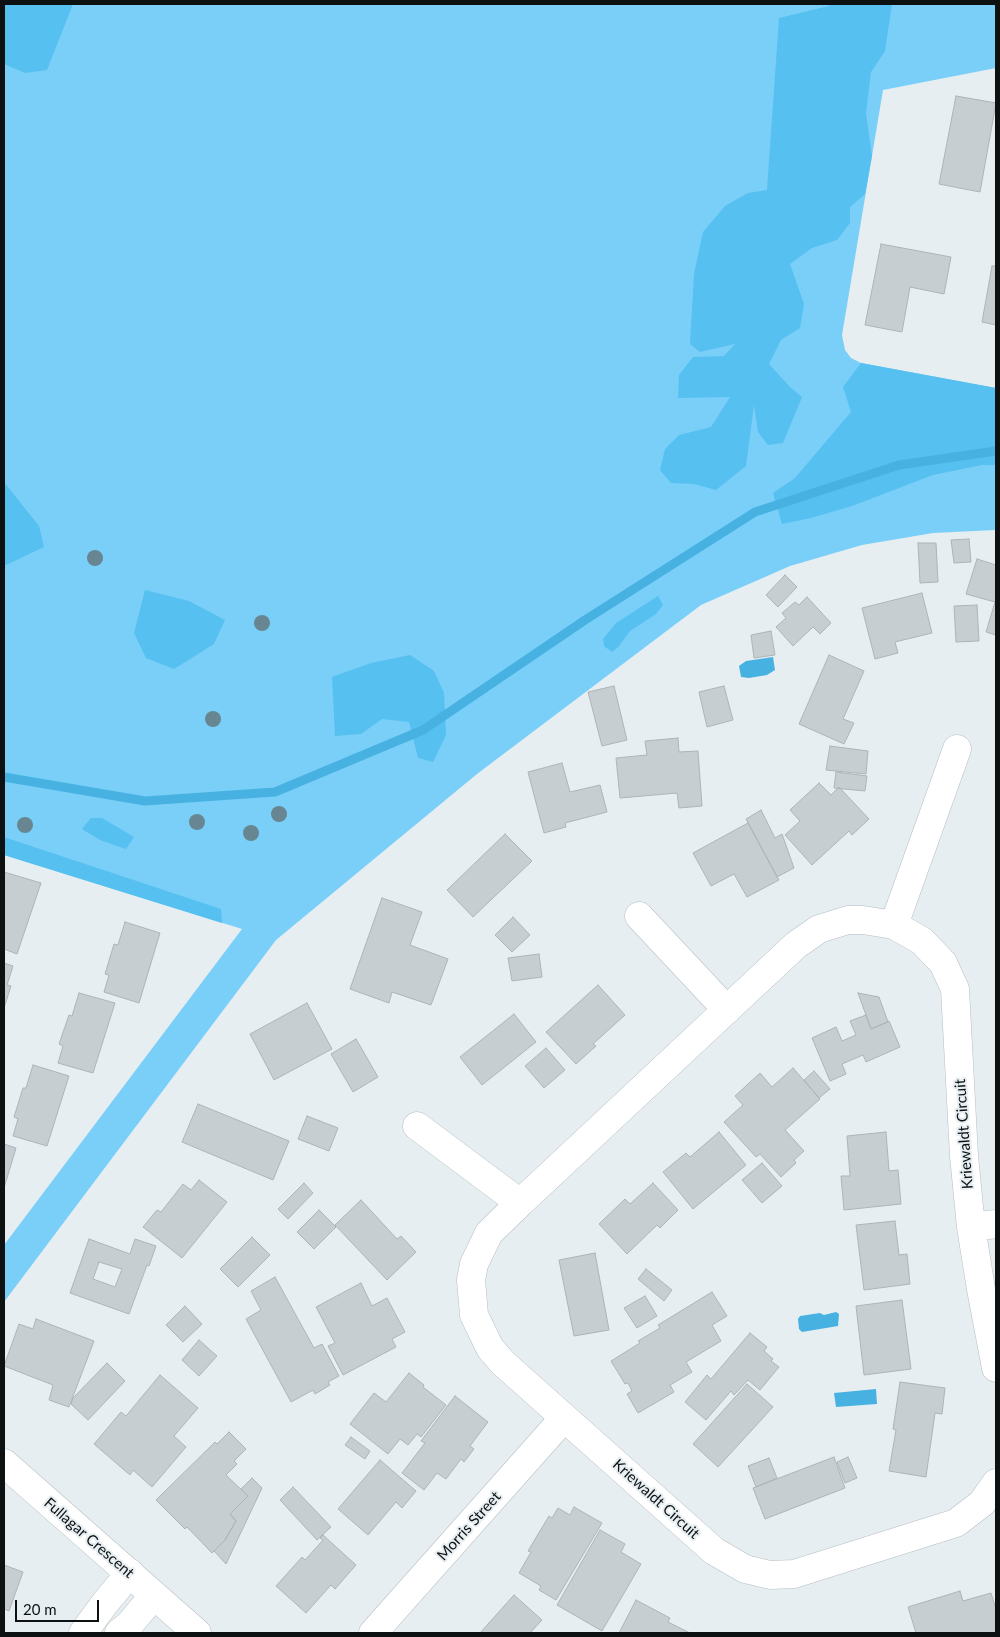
<!DOCTYPE html>
<html>
<head>
<meta charset="utf-8">
<style>
  body { margin:0 }
  #map { position:relative; width:1000px; height:1637px; overflow:hidden; background:#e6eef2; font-family:Lato,sans-serif }
  canvas { display:block }
  .frame { position:absolute; inset:0; border:5px solid #0e1112; pointer-events:none }
  .scale { position:absolute; left:15px; top:1600px; width:84px; height:22px; box-sizing:border-box; border:2px solid #0e1112; border-top:0; padding-left:6px; font-size:15px; line-height:18px; white-space:nowrap; color:#0e1112; -webkit-text-stroke:4px #e6eef2; paint-order:stroke }
</style>
</head>
<body>
<div id="map">
<canvas width="1000" height="1637"></canvas>
<div class="frame"></div>
<div class="scale">20 m</div>
</div>
<script>
const ctx = document.querySelector('canvas').getContext('2d');
ctx.lineJoin = 'round';
function fillPath(path, color) { ctx.fillStyle = color; ctx.fill(path, 'evenodd'); }
const toPath = rows => new Path2D(rows.map(r => 'M' + r).join(''));
function stroke(path, color, width, dash) { ctx.strokeStyle = color; ctx.lineWidth = width; ctx.lineCap = dash ? 'butt' : 'round'; ctx.setLineDash(dash || []); ctx.stroke(path); }
function label(font, color, halo, rows, align = 'center') {
  ctx.font = font + ' Lato,sans-serif'; ctx.lineWidth = 4; ctx.setLineDash([]); ctx.textBaseline = 'middle'; ctx.strokeStyle = halo; ctx.fillStyle = color; for (const [text, x, y, turn = 0] of rows) {
    ctx.save(); ctx.translate(x, y); ctx.rotate((+turn || 0) * Math.PI / 180); ctx.textAlign = isNaN(turn) ? turn : align; if (halo) ctx.strokeText(text, 0, 0); ctx.fillText(text, 0, 0); ctx.restore();
  }
}
const green = toPath([
  [4,4,996,4,996,68,883,90,842,335,845,350,851,358,861,363,996,388,996,530,933,533,862,545,790,566,701,605,477,774,276,940,4,1302,4,1245,242,929,4,855]
]);
const forest = toPath([
  [4,4,73,4,47,70,25,73,4,64],
  [830,4,892,4,885,51,871,72,866,113,872,156,865,194,850,207,850,223,837,240,812,248,790,264,804,304,800,328,781,340,769,364,790,387,802,397,783,443,768,445,758,432,754,405,746,466,716,490,694,484,671,483,660,470,665,449,679,435,711,427,730,397,678,398,679,375,693,357,724,356,735,344,700,352,690,344,694,274,703,232,725,206,748,193,767,190,779,18,829,6],
  [861,363,996,388,996,465,982,465,933,475,852,506,811,518,782,524,773,493,795,478,851,412,843,387],
  [4,482,39,526,44,547,4,566],
  [145,590,189,601,225,620,214,644,174,669,146,658,134,633],
  [658,596,663,605,656,614,630,631,619,646,612,652,604,646,603,639,616,623],
  [410,655,434,671,444,693,446,735,433,762,418,758,409,722,382,719,361,734,335,736,332,677,371,663],
  [91,818,102,818,134,837,126,849,100,840,82,829],
  [4,837,221,909,222,923,4,855]
]);
const water = toPath([
  [773,657,775,670,767,675,749,678,741,677,739,666,746,661],
  [836,1312,839,1314,838,1326,802,1332,799,1329,798,1319,800,1316,820,1313,824,1315],
  [876,1389,877,1404,836,1407,834,1393]
]);
const stream = toPath([
  [4,777,145,801,275,792,423,730,585,620,755,512,899,465,996,451]
]);
const building = toPath([
  [956,96,996,103,980,192,939,184,956,96],
  [881,244,951,257,944,294,910,287,902,332,865,325,881,244],
  [992,266,996,266,996,325,982,322,992,266],
  [969,539,971,562,954,563,951,540,969,539],
  [918,543,936,543,938,582,920,583,918,543],
  [977,559,996,565,996,635,986,632,995,602,966,594,977,559],
  [785,575,797,587,778,607,766,595,785,575],
  [922,593,932,633,895,642,898,653,875,659,862,608,922,593],
  [807,597,831,623,820,634,813,627,793,646,776,627,786,618,782,613,795,602,799,605,807,597],
  [977,605,979,641,956,642,954,606,977,605],
  [771,631,775,655,754,658,751,635,771,631],
  [829,655,864,671,843,719,854,723,844,744,799,724,829,655],
  [614,686,627,740,602,746,588,692,614,686],
  [724,686,733,720,707,727,699,692,724,686],
  [678,738,679,752,698,751,702,806,679,808,677,793,620,798,616,758,647,755,645,741,678,738],
  [830,746,868,751,866,774,826,770,830,746],
  [562,763,570,792,600,785,607,812,565,823,566,827,544,833,528,772,562,763],
  [836,772,867,776,865,791,834,788,836,772],
  [819,783,831,795,839,787,869,819,852,835,849,831,812,865,785,835,800,821,790,810,819,783],
  [761,810,775,838,782,834,794,868,777,877,746,819,761,810],
  [748,823,779,880,747,897,734,874,711,886,693,853,748,823],
  [505,834,532,861,473,917,447,890,505,834],
  [4,872,41,883,17,954,4,949,4,872],
  [382,898,422,912,410,945,448,959,431,1005,392,992,389,1003,350,989,382,898],
  [513,917,530,935,512,952,495,935,513,917],
  [125,922,160,933,139,1003,104,992,109,975,105,974,114,944,118,945,125,922],
  [539,954,542,977,512,981,508,958,539,954],
  [4,963,13,966,7,985,11,986,4,1008,4,963],
  [598,985,625,1015,593,1044,596,1046,576,1064,546,1032,598,985],
  [79,993,115,1003,93,1073,58,1063,63,1046,59,1044,69,1015,72,1016,79,993],
  [858,993,879,997,888,1022,871,1029,858,993],
  [307,1003,332,1049,274,1080,250,1034,307,1003],
  [514,1014,536,1042,482,1085,460,1057,514,1014],
  [866,1015,871,1029,889,1021,900,1047,866,1062,863,1055,842,1064,846,1074,830,1081,812,1038,836,1027,842,1041,856,1035,850,1021,866,1015],
  [356,1039,378,1077,353,1092,331,1054,356,1039],
  [546,1048,565,1070,544,1088,525,1066,546,1048],
  [33,1065,69,1076,47,1146,13,1136,18,1119,14,1117,23,1088,26,1088,33,1065],
  [793,1068,820,1099,785,1130,804,1151,794,1160,796,1163,781,1177,760,1154,756,1157,724,1122,743,1105,735,1096,760,1073,772,1087,793,1068],
  [814,1071,830,1089,819,1098,804,1080,814,1071],
  [198,1104,289,1141,273,1180,182,1142,198,1104],
  [307,1116,338,1128,329,1151,298,1139,307,1116],
  [719,1132,746,1165,693,1209,663,1172,686,1153,690,1157,719,1132],
  [886,1132,889,1171,898,1170,901,1204,844,1210,841,1176,850,1176,847,1136,886,1132],
  [4,1144,16,1148,4,1188,4,1144],
  [762,1163,782,1186,762,1203,742,1180,762,1163],
  [199,1180,227,1202,182,1258,143,1227,157,1210,161,1212,183,1184,191,1190,199,1180],
  [304,1183,313,1193,288,1219,278,1209,304,1183],
  [653,1183,678,1210,660,1228,657,1225,627,1254,599,1224,625,1199,630,1204,653,1183],
  [361,1200,397,1239,401,1236,416,1252,387,1280,335,1225,361,1200],
  [319,1210,336,1227,314,1249,297,1232,319,1210],
  [895,1221,899,1255,907,1254,910,1284,864,1290,856,1225,895,1221],
  [252,1237,270,1255,238,1287,220,1269,252,1237],
  [89,1239,130,1254,135,1239,156,1246,149,1266,147,1265,129,1314,70,1293,89,1239],
  [99,1262,122,1269,115,1287,93,1279,99,1262],
  [595,1253,609,1330,574,1336,559,1260,595,1253],
  [646,1269,672,1290,664,1301,638,1279,646,1269],
  [275,1277,314,1348,322,1344,339,1376,328,1382,330,1385,315,1394,313,1390,291,1402,246,1319,261,1310,251,1291,275,1277],
  [361,1283,372,1306,387,1298,405,1332,392,1339,396,1347,343,1375,328,1346,335,1343,316,1307,361,1283],
  [712,1292,727,1316,712,1325,721,1341,686,1362,692,1372,670,1385,674,1392,638,1413,627,1394,632,1391,628,1383,625,1384,611,1361,640,1343,638,1341,660,1328,658,1325,712,1292],
  [645,1296,657,1316,637,1328,624,1308,645,1296],
  [902,1300,911,1369,864,1375,856,1306,902,1300],
  [185,1306,202,1324,183,1342,166,1325,185,1306],
  [36,1319,94,1341,69,1407,49,1400,53,1385,4,1366,19,1324,33,1329,36,1319],
  [750,1333,767,1347,764,1351,773,1359,771,1361,779,1367,760,1390,748,1380,734,1395,731,1391,706,1420,685,1402,707,1375,711,1379,750,1333],
  [199,1340,217,1356,199,1376,182,1360,199,1340],
  [107,1363,125,1381,88,1420,71,1404,73,1398,107,1363],
  [409,1373,424,1385,423,1387,446,1405,421,1437,417,1434,408,1445,400,1439,388,1454,350,1424,374,1393,386,1402,409,1373],
  [160,1375,198,1408,174,1436,186,1447,152,1487,133,1470,130,1475,94,1444,121,1412,126,1416,160,1375],
  [900,1382,945,1388,942,1414,935,1413,926,1477,889,1471,896,1430,893,1429,900,1382],
  [747,1384,773,1407,718,1467,693,1444,747,1384],
  [455,1396,488,1422,470,1446,474,1449,464,1462,461,1459,446,1479,437,1473,424,1490,402,1473,425,1443,421,1441,455,1396],
  [229,1432,246,1449,234,1461,237,1464,226,1475,248,1496,230,1514,236,1521,225,1540,212,1553,187,1527,185,1529,156,1500,215,1442,217,1444,229,1432],
  [351,1437,370,1451,365,1459,345,1445,351,1437],
  [834,1457,845,1488,765,1519,753,1488,834,1457],
  [848,1457,857,1478,845,1483,837,1462,848,1457],
  [769,1458,777,1478,756,1487,748,1466,769,1458],
  [380,1460,416,1491,402,1508,396,1502,368,1535,338,1509,380,1460],
  [252,1478,262,1488,226,1564,214,1551,225,1540,236,1521,230,1514,248,1496,241,1489,252,1478],
  [293,1487,331,1527,317,1540,280,1500,293,1487],
  [574,1507,602,1523,556,1600,539,1590,541,1586,519,1573,531,1552,528,1551,549,1516,552,1518,558,1508,570,1515,574,1507],
  [600,1530,625,1544,621,1552,641,1564,602,1631,557,1605,600,1530],
  [323,1535,356,1565,335,1589,331,1585,306,1613,276,1586,302,1557,305,1560,323,1540,320,1538,323,1535],
  [4,1565,23,1572,9,1611,4,1609,4,1565],
  [960,1591,963,1601,991,1593,996,1609,996,1633,916,1633,908,1607,960,1591],
  [514,1595,542,1620,530,1633,480,1633,514,1595],
  [636,1600,670,1618,668,1622,690,1633,619,1633,636,1600]
]);
const minor = toPath([
  [957,749,894,925,922,941,943,963,955,989,964,1156,971,1227,981,1289,996,1368],
  [639,916,727,1010],
  [417,1126,520,1203,796,945,819,929,848,920,863,920,894,925],
  [520,1203,489,1233,474,1264,471,1280,474,1315,490,1348,503,1363,714,1551,745,1569,770,1575,794,1574,956,1523,982,1503,996,1483],
  [971,1227,996,1224],
  [4,1463,197,1633],
  [83,1633,105,1603,130,1573],
  [119,1633,129,1625,154,1595],
  [373,1633,564,1418]
]);
const trees = [
  [95,558],
  [262,623],
  [213,719],
  [279,814],
  [197,822],
  [25,825],
  [251,833]
];
const streetNames = [
  ["Kriewaldt Circuit",964,1134,-94],
  ["Kriewaldt Circuit",656,1499,42],
  ["Morris Street",469,1526,-48],
  ["Fullagar Crescent",89,1538,41]
];
fillPath(green, '#7acff8');
fillPath(forest, '#56c0f0');
fillPath(water, '#47b2e2');
stroke(stream, '#47b2e2', 9);
fillPath(building, '#c6ced2');
stroke(building, '#adb4b9', 1);
stroke(minor, '#b7bec3', 29);
stroke(minor, '#fff', 28);
ctx.fillStyle = '#688692';
for (const [x, y] of trees) { ctx.beginPath(); ctx.arc(x, y, 8, 0, 2 * Math.PI); ctx.fill(); }
label('15px', '#0e1112', '#e6eef2', streetNames);
</script>
</body>
</html>
